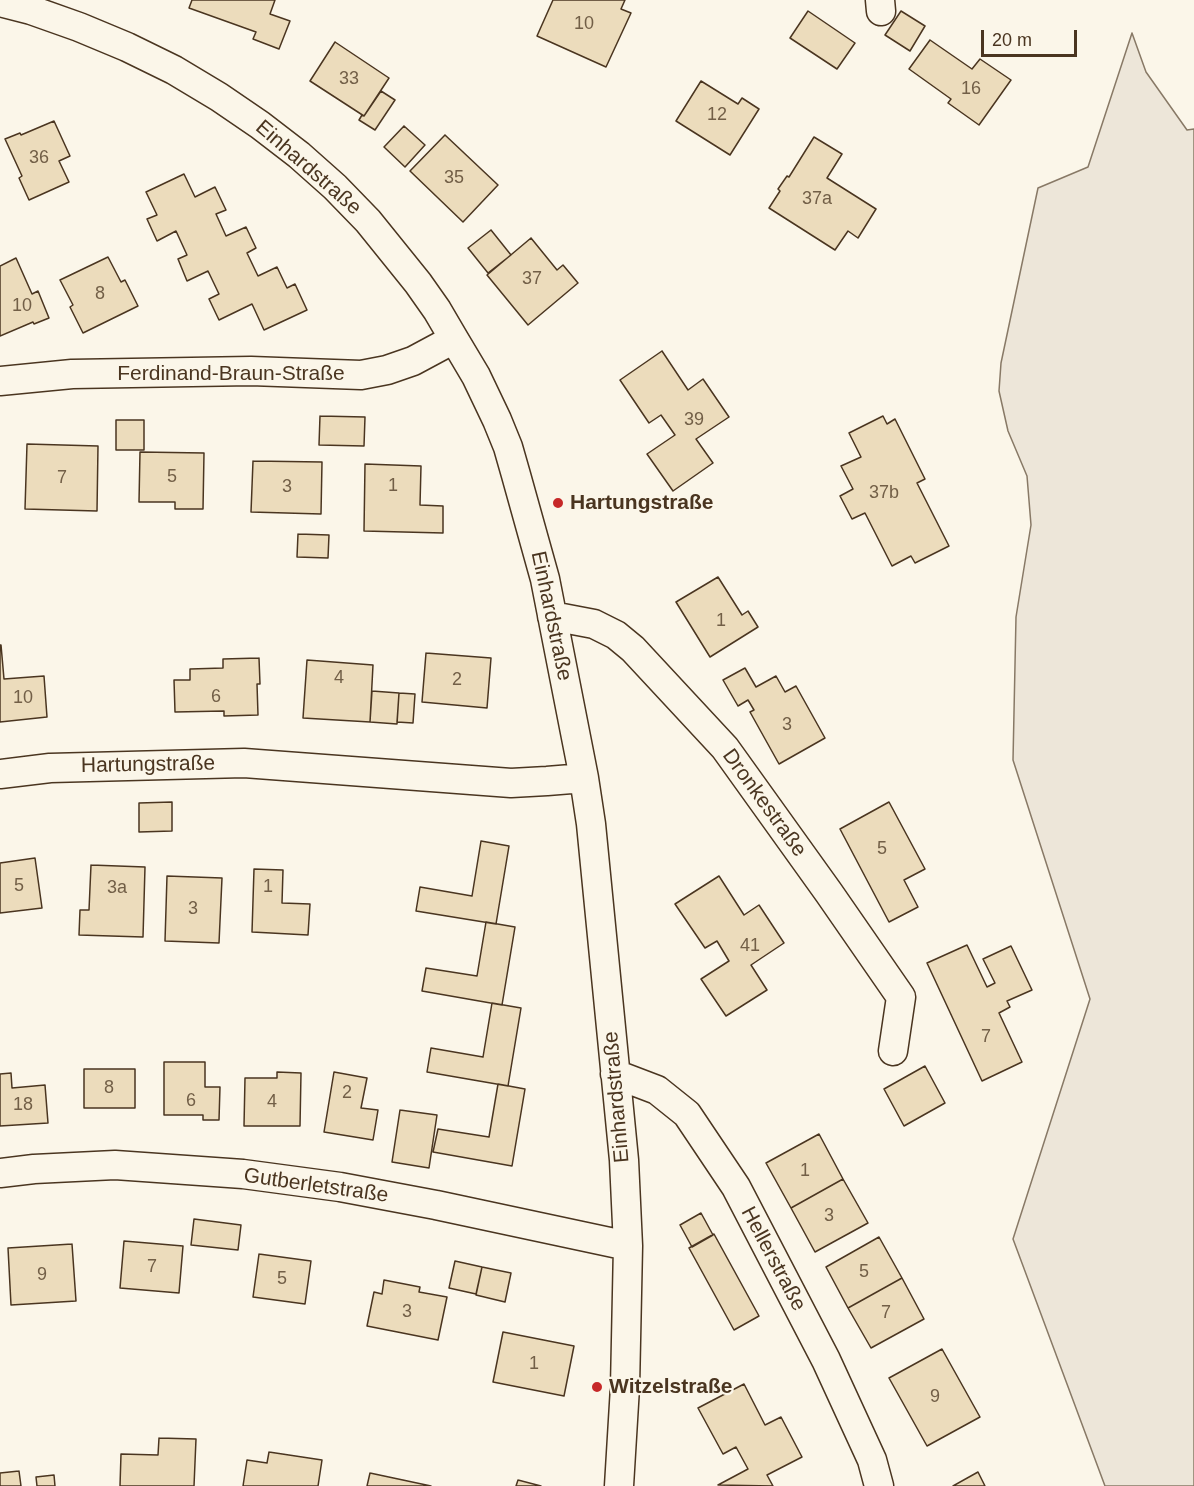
<!DOCTYPE html>
<html>
<head>
<meta charset="utf-8">
<style>
  body { margin:0 }
  #map { position:relative; width:1194px; height:1486px; overflow:hidden; background:#fbf6e9; font-family:Helvetica,sans-serif }
  canvas { display:block }
  .scale { position:absolute; left:981px; top:30px; width:96px; height:27px; box-sizing:border-box; border:3px solid #4a3520; border-top:0; padding-left:8px; font-size:18px; line-height:21px; white-space:nowrap; color:#4a3520; -webkit-text-stroke:4px #fbf6e9; paint-order:stroke }
</style>
</head>
<body>
<div id="map">
<canvas width="1194" height="1486"></canvas>
<div class="scale">20 m</div>
</div>
<script>
const ctx = document.querySelector('canvas').getContext('2d');
ctx.lineJoin = 'round';
function fillPath(path, color) { ctx.fillStyle = color; ctx.fill(path, 'evenodd'); }
const toPath = rows => new Path2D(rows.map(r => 'M' + r).join(''));
function stroke(path, color, width, dash) { ctx.strokeStyle = color; ctx.lineWidth = width; ctx.lineCap = dash ? 'butt' : 'round'; ctx.setLineDash(dash || []); ctx.stroke(path); }
function label(font, color, halo, rows, align = 'center') {
  ctx.font = font + ' Helvetica,sans-serif'; ctx.lineWidth = 4.5; ctx.setLineDash([]); ctx.textBaseline = 'middle'; ctx.strokeStyle = halo; ctx.fillStyle = color; for (const [text, x, y, turn = 0] of rows) {
    ctx.save(); ctx.translate(x, y); ctx.rotate((+turn || 0) * Math.PI / 180); ctx.textAlign = isNaN(turn) ? turn : align; if (halo) ctx.strokeText(text, 0, 0); ctx.fillText(text, 0, 0); ctx.restore();
  }
}
const green = toPath([
  [1132,33,1146,72,1187,130,1194,129,1194,1486,1105,1486,1013,1239,1090,999,1013,760,1016,617,1031,525,1027,476,1008,431,999,391,1001,363,1038,188,1088,167,1132,33]
]);
const building = toPath([
  [192,0,275,0,270,14,290,21,279,49,253,39,256,32,189,8,192,0],
  [553,0,625,0,621,9,631,13,606,67,537,36,553,0],
  [808,11,855,43,837,69,790,38,808,11],
  [901,11,925,26,910,51,885,35,901,11],
  [930,40,972,69,980,59,1011,80,979,125,948,103,951,99,909,69,930,40],
  [335,42,389,78,364,116,310,81,335,42],
  [701,81,738,104,742,98,759,109,730,155,676,121,701,81],
  [381,91,395,100,375,130,359,120,362,115,364,116,381,91],
  [54,121,70,156,59,161,69,182,29,200,19,178,22,176,5,139,20,133,21,135,54,121],
  [404,126,425,145,405,167,384,147,404,126],
  [445,135,498,185,463,222,410,171,445,135],
  [814,137,842,154,827,178,876,209,858,238,848,231,835,250,769,208,780,191,778,189,787,176,789,177,814,137],
  [184,174,195,197,215,187,226,210,216,214,226,236,246,227,256,248,247,253,258,276,277,267,287,288,295,284,307,310,264,330,252,304,219,320,209,299,219,294,208,271,187,281,178,259,187,255,176,231,157,241,147,219,157,215,146,192,184,174],
  [491,230,511,255,488,273,468,248,491,230],
  [531,238,557,270,563,265,578,283,528,325,487,275,531,238],
  [108,257,121,282,125,280,138,306,83,333,70,307,73,305,60,280,108,257],
  [16,258,32,294,38,291,49,318,34,324,33,322,0,336,0,266,16,258],
  [662,351,688,390,703,379,729,417,696,439,713,463,673,491,647,454,675,435,661,415,649,423,620,380,662,351],
  [320,416,365,417,364,446,319,445,320,416],
  [883,416,887,424,895,419,925,479,917,483,949,546,915,563,911,556,892,566,865,513,852,519,840,496,853,489,841,466,861,457,849,433,883,416],
  [116,420,144,420,144,450,116,450,116,420],
  [27,444,98,446,97,511,25,509,27,444],
  [140,452,204,453,203,509,175,509,175,502,139,502,140,452],
  [253,461,322,462,321,514,251,512,253,461],
  [365,464,421,466,420,505,443,506,443,533,364,531,365,464],
  [298,534,329,535,328,558,297,557,298,534],
  [718,577,742,615,748,611,758,627,710,657,676,602,718,577],
  [0,645,1,645,4,679,44,676,47,717,0,722,0,645],
  [426,653,491,658,487,708,422,702,426,653],
  [259,658,260,684,257,684,258,715,224,716,224,711,175,712,174,680,190,680,190,669,223,668,223,659,259,658],
  [307,660,373,665,370,722,303,718,307,660],
  [745,668,756,687,776,676,785,692,796,686,825,738,779,764,750,712,754,710,748,700,738,706,723,680,745,668],
  [372,691,399,693,397,724,370,722,372,691],
  [399,693,415,694,413,723,397,722,399,693],
  [172,802,172,831,139,832,139,803,172,802],
  [889,802,925,869,904,880,918,907,889,922,840,829,889,802],
  [481,841,509,846,496,924,416,911,420,887,472,896,481,841],
  [35,858,42,908,0,913,0,863,35,858],
  [91,865,145,867,143,937,79,935,80,910,89,910,91,865],
  [254,869,283,870,282,903,310,904,308,935,252,932,254,869],
  [167,876,222,878,219,943,165,941,167,876],
  [719,876,744,915,759,905,784,943,751,965,767,990,726,1016,701,979,729,961,717,941,705,948,675,904,719,876],
  [486,922,515,927,502,1005,422,991,426,968,477,976,486,922],
  [967,945,987,987,995,983,983,959,1011,946,1032,990,1007,1001,1010,1007,999,1013,1022,1062,982,1081,927,963,967,945],
  [492,1003,521,1008,508,1086,427,1072,431,1048,483,1057,492,1003],
  [164,1062,205,1062,205,1087,220,1087,219,1120,203,1120,203,1115,164,1115,164,1062],
  [925,1066,945,1103,904,1126,884,1089,925,1066],
  [84,1069,135,1069,135,1108,84,1108,84,1069],
  [277,1072,301,1073,300,1126,244,1126,245,1078,277,1078,277,1072],
  [334,1072,367,1078,361,1108,378,1110,373,1140,324,1132,334,1072],
  [11,1073,12,1088,45,1085,48,1123,0,1126,0,1074,11,1073],
  [498,1084,525,1089,512,1166,433,1152,438,1129,489,1137,498,1084],
  [400,1110,437,1115,429,1168,392,1162,400,1110],
  [819,1134,843,1179,791,1208,766,1163,819,1134],
  [843,1179,868,1223,815,1252,791,1208,843,1179],
  [701,1213,713,1235,692,1247,680,1225,701,1213],
  [194,1219,241,1225,238,1250,191,1245,194,1219],
  [714,1234,759,1316,734,1330,689,1248,714,1234],
  [879,1237,902,1278,848,1308,826,1267,879,1237],
  [124,1241,183,1246,179,1293,120,1288,124,1241],
  [72,1244,76,1301,11,1305,8,1248,72,1244],
  [259,1254,311,1261,305,1304,253,1297,259,1254],
  [455,1261,482,1267,476,1294,449,1288,455,1261],
  [482,1267,511,1273,505,1302,476,1295,482,1267],
  [902,1278,924,1319,871,1348,848,1308,902,1278],
  [384,1280,420,1287,419,1292,447,1297,438,1340,367,1326,374,1292,382,1294,384,1280],
  [503,1332,574,1346,564,1396,493,1382,503,1332],
  [942,1349,980,1417,927,1446,889,1378,942,1349],
  [744,1384,765,1425,781,1417,802,1457,767,1475,773,1486,718,1485,748,1469,736,1447,723,1454,698,1408,744,1384],
  [159,1438,196,1439,194,1486,120,1486,121,1454,158,1455,159,1438],
  [269,1452,322,1460,318,1486,243,1486,247,1460,267,1463,269,1452],
  [19,1471,21,1486,0,1486,0,1473,19,1471],
  [978,1472,985,1486,953,1486,978,1472],
  [370,1473,431,1486,367,1486,370,1473],
  [54,1475,55,1486,37,1486,36,1477,54,1475],
  [518,1480,541,1486,516,1486,518,1480]
]);
const street = toPath([
  [880,0,881,11],
  [0,2,31,10,79,27,127,47,174,70,219,97,260,125,299,155,335,187,368,221,418,283,437,310,454,339,476,376,497,420,508,447,516,475,545,579,584,778,591,824,624,1160,628,1246,625,1387,619,1486],
  [0,381,72,374,251,371,361,375,387,370,413,361,454,339],
  [552,616,594,624,616,635,633,649,725,748,829,893,901,997,893,1051],
  [0,774,50,768,244,763,511,783,547,781,584,778],
  [615,1074,657,1090,687,1114,736,1187,826,1360,872,1460,879,1486],
  [0,1173,34,1169,115,1165,243,1174,340,1187,436,1205,628,1246]
]);
const markers = [
  [558,503,6,"#c62828"],
  [597,1387,6,"#c62828"]
];
const numberNames = [
  ["10",584,24],
  ["33",349,79],
  ["16",971,89],
  ["12",717,115],
  ["36",39,158],
  ["35",454,178],
  ["37a",817,199],
  ["37",532,279],
  ["8",100,294],
  ["10",22,306],
  ["39",694,420],
  ["5",172,477],
  ["7",62,478],
  ["1",393,486],
  ["3",287,487],
  ["37b",884,493],
  ["1",721,621],
  ["4",339,678],
  ["2",457,680],
  ["6",216,697],
  ["10",23,698],
  ["3",787,725],
  ["5",882,849],
  ["5",19,886],
  ["1",268,887],
  ["3a",117,888],
  ["3",193,909],
  ["41",750,946],
  ["7",986,1037],
  ["8",109,1088],
  ["2",347,1093],
  ["6",191,1101],
  ["4",272,1102],
  ["18",23,1105],
  ["1",805,1171],
  ["3",829,1216],
  ["7",152,1267],
  ["5",864,1272],
  ["9",42,1275],
  ["5",282,1279],
  ["3",407,1312],
  ["7",886,1313],
  ["1",534,1364],
  ["9",935,1397]
];
const streetNames = [
  ["Einhardstraße",308,168,41],
  ["Ferdinand-Braun-Straße",231,374],
  ["Einhardstraße",551,616,78],
  ["Hartungstraße",148,765,-1],
  ["Dronkestraße",764,803,54],
  ["Einhardstraße",617,1097,-95],
  ["Gutberletstraße",316,1186,8],
  ["Hellerstraße",773,1259,62]
];
const poiNames = [
  ["Hartungstraße",570,503],
  ["Witzelstraße",609,1387]
];
fillPath(green, '#ede6d9');
stroke(green, '#887966', 1.5);
fillPath(building, '#ecdcbc');
stroke(building, '#4a3520', 1.5);
stroke(street, '#4a3520', 31);
stroke(street, '#fbf6e9', 28);
for (const [x, y, r, color] of markers) { const dot = new Path2D(); dot.arc(x, y, r, 0, 2 * Math.PI); ctx.fillStyle = color; ctx.fill(dot); stroke(dot, '#fbf6e9', 2); }
label('18px', '#725f47', null, numberNames);
label('21px', '#4a3520', '#fbf6e9', streetNames);
label('bold 21px', '#4a3520', '#fbf6e9', poiNames, 'left');
</script>
</body>
</html>
